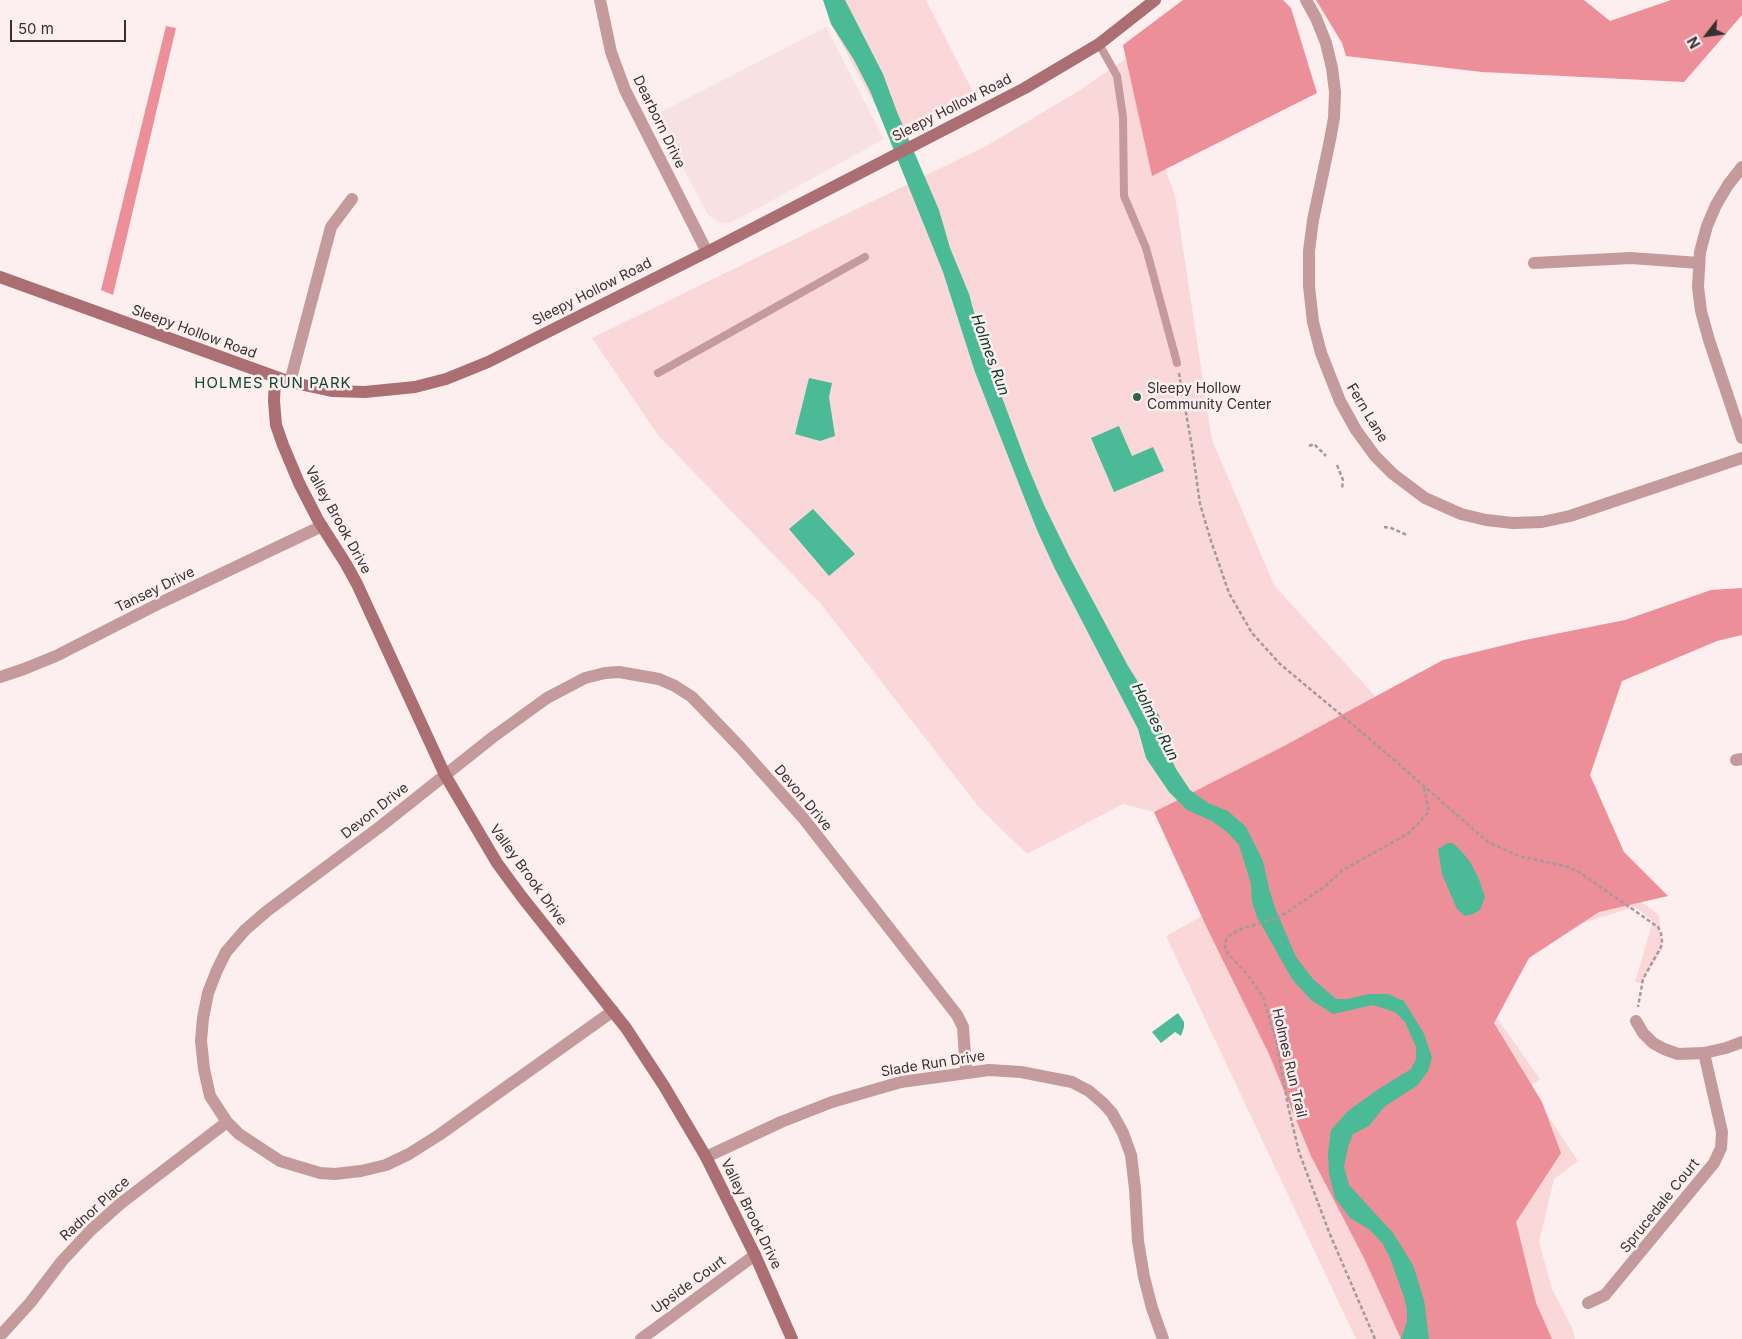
<!DOCTYPE html>
<html>
<head>
<meta charset="utf-8">
<style>
  body { margin:0 }
  #map { position:relative; width:1742px; height:1339px; overflow:hidden; background:#fdeff0; font-family:Inter,sans-serif }
  canvas { display:block }
  .north { position:absolute; left:1682px; top:10px; width:50px; height:50px; -webkit-text-stroke:4px #fdeff0; paint-order:stroke; rotate:240deg; font-size:14px; font-weight:700; line-height:20px; text-align:center; color:#363131 }
  .north::after { content:''; display:block; margin:auto; width:18px; height:22px; background:#363131; clip-path:polygon(50% 0,100% 100%,50% 72%,0 100%) }
  .scale { position:absolute; left:10px; top:20px; width:116px; height:22px; box-sizing:border-box; border:2px solid #363131; border-top:0; padding-left:6px; font-size:15px; line-height:18px; white-space:nowrap; color:#363131; -webkit-text-stroke:4px #fdeff0; paint-order:stroke }
</style>
</head>
<body>
<div id="map">
<canvas width="1742" height="1339"></canvas>
<div class="north">N</div>
<div class="scale">50 m</div>
</div>
<script>
const ctx = document.querySelector('canvas').getContext('2d');
ctx.lineJoin = 'round';
function fillPath(path, color) { ctx.fillStyle = color; ctx.fill(path, 'evenodd'); }
const toPath = rows => new Path2D(rows.map(r => 'M' + r).join(''));
function stroke(path, color, width, dash) { ctx.strokeStyle = color; ctx.lineWidth = width; ctx.lineCap = dash ? 'butt' : 'round'; ctx.setLineDash(dash || []); ctx.stroke(path); }
function label(font, color, halo, rows, align = 'center') {
  ctx.font = font + ' Inter,sans-serif'; ctx.lineWidth = 5; ctx.setLineDash([]); ctx.textBaseline = 'middle'; ctx.strokeStyle = halo; ctx.fillStyle = color; for (const [text, x, y, turn = 0] of rows) {
    ctx.save(); ctx.translate(x, y); ctx.rotate((+turn || 0) * Math.PI / 180); ctx.textAlign = isNaN(turn) ? turn : align; if (halo) ctx.strokeText(text, 0, 0); ctx.fillText(text, 0, 0); ctx.restore();
  }
}
const built = toPath([
  [826,27,884,139,742,217,726,224,718,222,708,215,655,115]
]);
const green = toPath([
  [842,0,926,0,973,92,890,133,831,24,845,17],
  [1127,58,1175,196,1212,440,1274,585,1375,696,1368,701,1659,915,1662,950,1641,983,1635,982,1653,921,1635,907,1530,939,1490,1008,1540,1079,1529,1087,1578,1161,1554,1179,1539,1242,1552,1289,1573,1330,1575,1339,1356,1339,1166,936,1236,897,1192,792,1154,812,1123,804,1027,854,978,806,821,604,658,435,592,338,986,146,1074,94]
]);
const forest = toPath([
  [1183,0,1283,0,1291,8,1317,93,1152,176,1123,45],
  [1316,0,1584,0,1610,21,1671,0,1742,0,1742,15,1684,82,1482,72,1346,56,1342,43],
  [166,26,176,28,113,295,101,290],
  [1742,588,1742,635,1717,641,1622,681,1590,775,1624,852,1668,896,1599,912,1529,958,1494,1023,1542,1102,1561,1153,1516,1222,1536,1303,1552,1339,1401,1339,1364,1258,1311,1156,1269,1054,1207,928,1154,812,1284,746,1443,660,1525,640,1625,620,1711,590]
]);
const water = toPath([
  [823,0,845,0,883,74,897,112,939,210,950,248,969,294,984,349,1026,462,1044,505,1069,556,1128,666,1160,717,1165,746,1176,769,1190,790,1208,803,1228,811,1246,827,1263,861,1269,888,1275,908,1296,957,1313,979,1336,999,1347,999,1369,994,1388,994,1404,1001,1424,1034,1432,1057,1428,1071,1418,1085,1384,1107,1369,1126,1353,1134,1348,1147,1344,1167,1349,1185,1393,1233,1413,1265,1424,1300,1429,1339,1401,1339,1407,1321,1407,1310,1404,1297,1390,1258,1383,1244,1370,1230,1350,1218,1335,1198,1329,1174,1328,1153,1331,1130,1348,1111,1377,1090,1411,1069,1416,1059,1416,1047,1405,1022,1395,1012,1373,1005,1333,1014,1311,1000,1292,979,1257,917,1252,902,1251,884,1239,845,1228,833,1212,821,1187,810,1169,792,1146,758,1138,729,1055,569,1037,530,975,372,943,272,870,91,854,60,831,24],
  [809,378,832,383,829,397,835,436,820,441,795,434],
  [1119,426,1132,456,1153,447,1164,471,1114,492,1091,438],
  [813,509,855,554,829,576,789,529],
  [1448,843,1453,843,1462,852,1470,862,1478,877,1485,897,1480,910,1473,914,1465,916,1457,909,1442,874,1438,849],
  [1178,1013,1184,1022,1184,1027,1181,1036,1175,1032,1161,1043,1152,1032]
]);
const path = toPath([
  [1179,373,1192,447,1200,504,1211,541,1229,593,1252,633,1280,664,1364,734,1488,842,1519,856,1569,867,1579,872,1658,927,1661,933,1662,941,1661,947,1643,979,1638,1007],
  [1309,446,1314,444,1326,456],
  [1337,465,1343,480,1342,489],
  [1384,527,1391,528,1407,535],
  [1375,1339,1329,1232,1299,1152,1288,1106,1276,1041,1263,997,1247,974,1228,954,1225,946,1226,940,1230,935,1244,928,1280,917,1324,887,1343,870,1409,833,1429,812,1424,787]
]);
const lane = toPath([
  [1099,44,1117,76,1123,117,1124,196,1146,248,1177,363],
  [658,373,865,257]
]);
const street = toPath([
  [600,0,611,52,625,90,707,252],
  [1306,0,1316,18,1326,43,1332,68,1335,92,1334,118,1330,140,1313,220,1309,251,1309,286,1313,322,1321,353,1340,401,1356,430,1375,456,1393,474,1425,498,1461,514,1486,520,1513,523,1542,522,1570,516,1742,458],
  [1742,167,1728,185,1716,205,1707,226,1700,252,1698,287,1701,311,1709,340,1742,438],
  [1534,263,1631,258,1699,263],
  [290,382,331,227,352,199],
  [0,677,24,669,56,656,162,602,322,526],
  [1736,760,1742,759],
  [613,1011,439,1135,409,1154,386,1165,361,1171,335,1174,320,1173,280,1161,239,1134,227,1122,210,1096,204,1069,201,1041,203,1018,208,993,217,970,226,952,245,930,267,911,381,826,493,737,547,698,585,678,605,673,619,672,659,679,675,686,692,697,740,747,804,819,957,1015,963,1027,966,1072],
  [1636,1021,1643,1033,1653,1043,1664,1049,1678,1054,1704,1053,1726,1048,1742,1042],
  [706,1157,781,1122,832,1102,901,1082,989,1070,1021,1072,1072,1082,1089,1091,1103,1103,1112,1113,1123,1133,1131,1155,1135,1189,1138,1241,1144,1277,1152,1308,1163,1339],
  [1588,1303,1605,1295,1714,1163,1721,1148,1722,1132,1704,1053],
  [0,1336,30,1303,62,1261,91,1230,120,1204,227,1122],
  [641,1339,755,1255]
]);
const secondary = toPath([
  [0,277,290,382,332,391,365,392,415,387,446,379,488,362,707,252,1025,88,1099,44,1155,0],
  [275,378,274,401,276,425,283,445,299,483,318,520,346,564,357,584,445,775,497,863,522,897,626,1028,664,1086,706,1157,755,1255,792,1339]
]);
const markers = [
  [1137,397,5,"#286652"]
];
const streetNames = [
  ["Sleepy Hollow Road",952,108,-27],
  ["Dearborn Drive",659,122,64],
  ["Sleepy Hollow Road",592,292,-27],
  ["Sleepy Hollow Road",194,332,20],
  ["Fern Lane",1367,413,59],
  ["Valley Brook Drive",338,520,61],
  ["Tansey Drive",155,590,-26],
  ["Devon Drive",803,798,50],
  ["Devon Drive",375,811,-38],
  ["Valley Brook Drive",528,875,54],
  ["Holmes Run Trail",1289,1063,77],
  ["Slade Run Drive",933,1064,-9],
  ["Sprucedale Court",1660,1206,-51],
  ["Radnor Place",95,1209,-42],
  ["Valley Brook Drive",751,1214,64],
  ["Upside Court",689,1285,-36]
];
const poiNames = [
  ["Sleepy Hollow",1147,389],
  ["Community Center",1147,405]
];
const waterNames = [
  ["Holmes Run",990,355,70],
  ["Holmes Run",1155,722,63]
];
const neighbourhoodNames = [
  ["HOLMES RUN PARK",273,383]
];
fillPath(built, '#f8e1e3');
fillPath(green, '#fad7d9');
fillPath(forest, '#ed8f98');
fillPath(water, '#4aba97');
stroke(path, '#a49a9b', 2.5, [4, 2.5]);
stroke(lane, '#c49a9c', 8);
stroke(street, '#c49a9c', 12);
stroke(secondary, '#aa6e73', 12);
for (const [x, y, r, color] of markers) { const dot = new Path2D(); dot.arc(x, y, r, 0, 2 * Math.PI); ctx.fillStyle = color; ctx.fill(dot); stroke(dot, '#fdeff0', 2); }
label('14px', '#363131', '#fdeff0', streetNames);
label('14px', '#363131', '#fdeff0', poiNames, 'left');
label('italic 15px', '#06392b', '#fdeff0', waterNames);
ctx.letterSpacing = '1px';
label('15px', '#134637', '#fdeff0', neighbourhoodNames);
ctx.letterSpacing = '0px';
</script>
</body>
</html>
